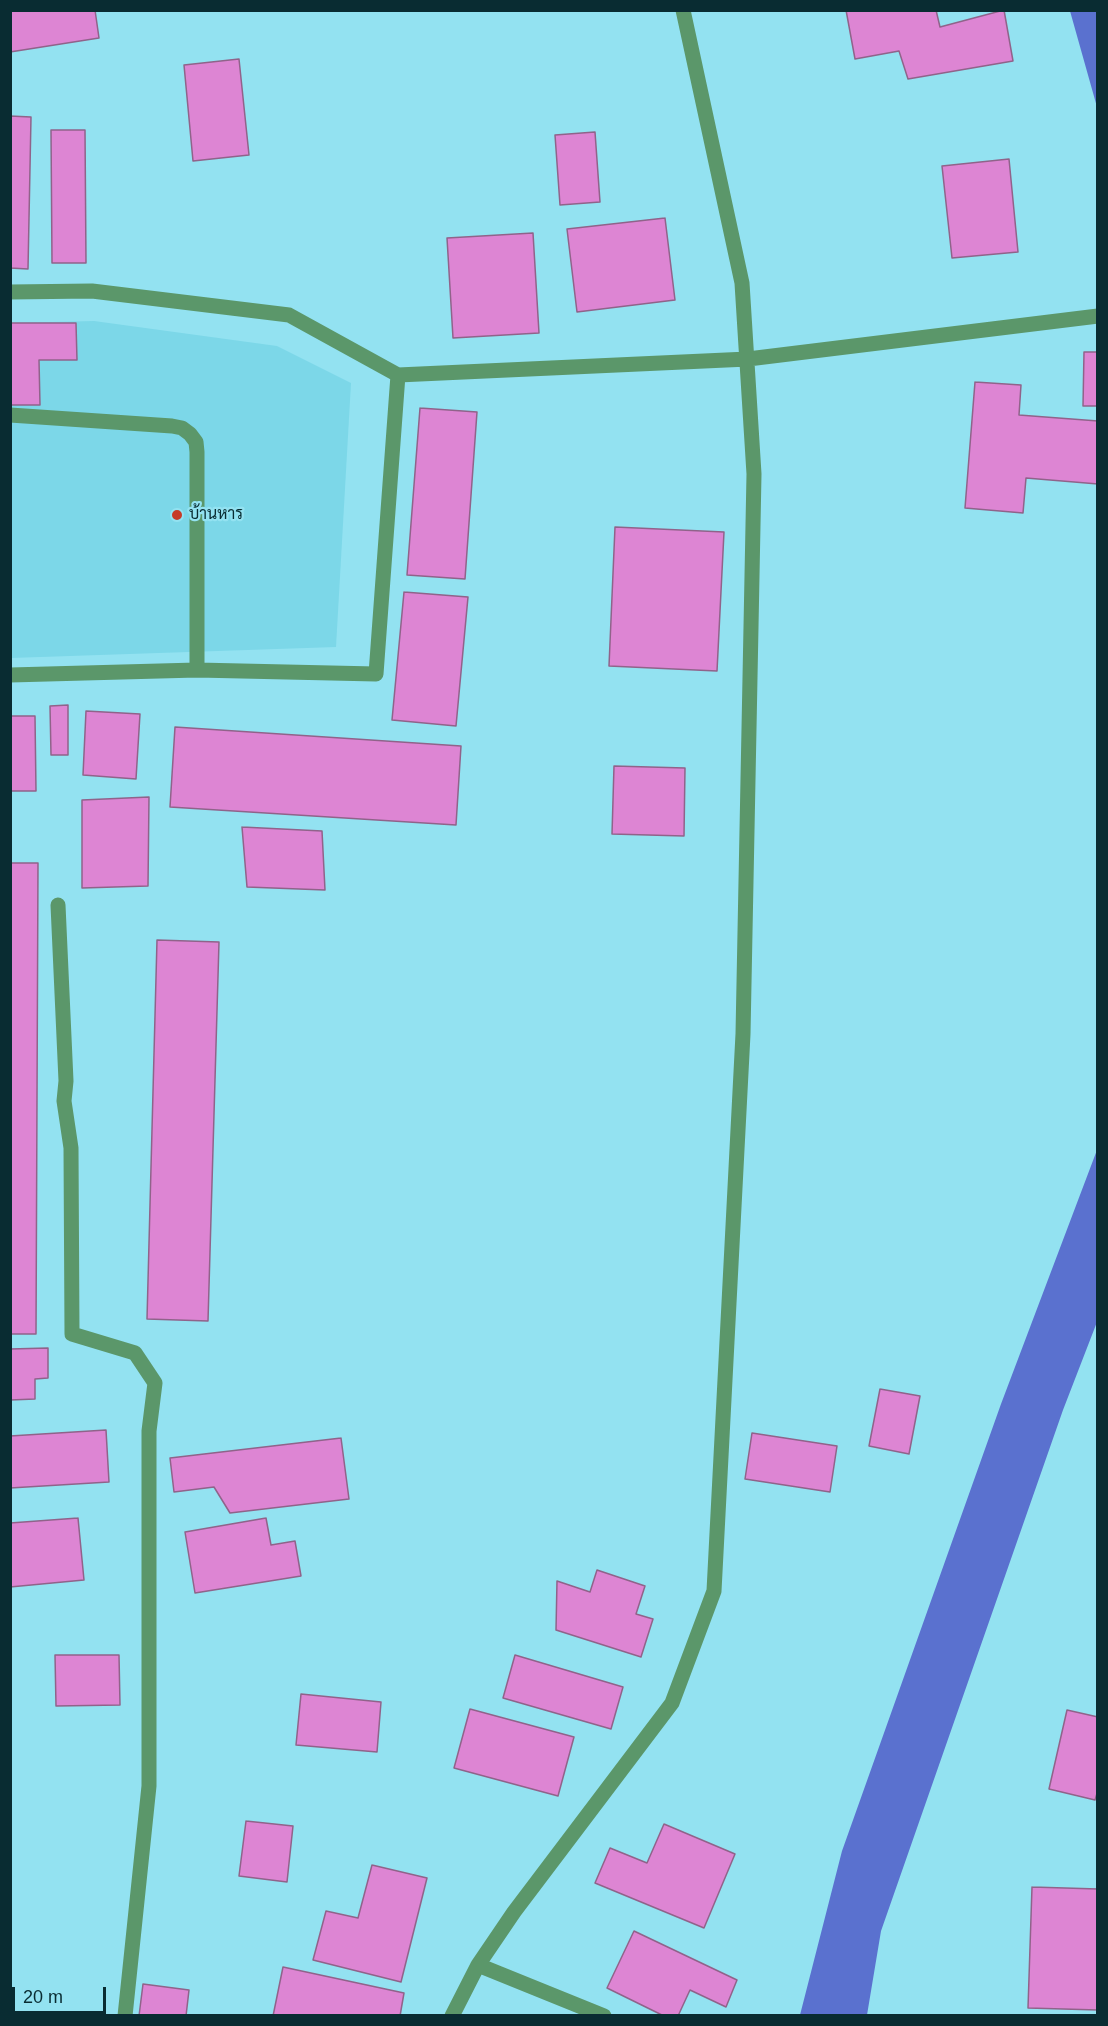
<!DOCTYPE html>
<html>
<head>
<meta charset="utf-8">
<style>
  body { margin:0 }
  #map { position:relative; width:1108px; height:2026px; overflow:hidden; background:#93e2f1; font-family:Arial,sans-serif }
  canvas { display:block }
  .frame { position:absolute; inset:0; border:12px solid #092c32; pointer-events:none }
  .scale { position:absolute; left:12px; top:1987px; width:94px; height:27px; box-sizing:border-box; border:3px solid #092c32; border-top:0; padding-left:8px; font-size:18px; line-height:21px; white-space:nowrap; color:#092c32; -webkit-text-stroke:4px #93e2f1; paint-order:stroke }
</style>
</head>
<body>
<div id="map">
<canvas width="1108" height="2026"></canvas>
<div class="frame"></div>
<div class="scale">20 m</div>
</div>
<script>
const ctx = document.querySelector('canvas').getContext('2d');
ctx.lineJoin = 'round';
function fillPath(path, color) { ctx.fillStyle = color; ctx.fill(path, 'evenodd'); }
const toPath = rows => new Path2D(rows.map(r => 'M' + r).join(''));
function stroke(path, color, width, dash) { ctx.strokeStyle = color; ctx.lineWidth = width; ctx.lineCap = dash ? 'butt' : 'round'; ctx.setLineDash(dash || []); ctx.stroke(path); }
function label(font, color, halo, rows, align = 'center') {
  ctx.font = font + ' Arial,Sarabun,sans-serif'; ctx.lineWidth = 4.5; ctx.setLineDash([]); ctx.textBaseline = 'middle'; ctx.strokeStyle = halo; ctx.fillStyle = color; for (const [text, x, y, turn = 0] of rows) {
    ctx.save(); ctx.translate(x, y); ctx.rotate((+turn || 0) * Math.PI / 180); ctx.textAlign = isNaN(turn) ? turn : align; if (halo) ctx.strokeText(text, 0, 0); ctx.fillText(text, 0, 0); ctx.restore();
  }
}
const built = toPath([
  [94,321,277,346,351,383,336,647,11,658,10,323]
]);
const water = toPath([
  [1070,11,1097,11,1097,107],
  [1097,1150,1097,1322,1063,1410,881,1931,867,2015,800,2015,842,1851,1001,1404]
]);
const building = toPath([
  [10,10,95,10,99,38,10,52,10,10],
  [846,10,936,10,940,27,1004,10,1013,61,908,79,899,51,855,59,846,10],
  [239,59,249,155,193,161,184,65,239,59],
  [10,116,31,117,28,269,10,268,10,116],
  [51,130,85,130,86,263,52,263,51,130],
  [595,132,600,202,560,205,555,135,595,132],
  [1009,159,1018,252,952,258,942,166,1009,159],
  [665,218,675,300,577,312,567,229,665,218],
  [533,233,539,333,453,338,447,238,533,233],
  [10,323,76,323,77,360,39,360,40,405,10,405,10,323],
  [1084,352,1098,352,1098,406,1083,406,1084,352],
  [975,382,1021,385,1019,415,1098,421,1098,484,1026,478,1023,513,965,508,975,382],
  [420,408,477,412,465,579,407,575,420,408],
  [615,527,724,532,717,671,609,666,615,527],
  [404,592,468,597,456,726,392,720,404,592],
  [68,705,68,755,51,755,50,706,68,705],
  [86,711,140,714,136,779,83,775,86,711],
  [10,716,35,716,36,791,10,791,10,716],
  [175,727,461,746,456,825,170,807,175,727],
  [614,766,685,768,684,836,612,834,614,766],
  [149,797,148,886,82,888,82,800,149,797],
  [242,827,322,831,325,890,247,887,242,827],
  [10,863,38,863,36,1334,10,1334,10,863],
  [157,940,219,942,208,1321,147,1319,157,940],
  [48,1348,48,1378,35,1379,35,1399,10,1400,10,1349,48,1348],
  [880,1389,920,1396,909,1454,869,1446,880,1389],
  [106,1430,109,1482,10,1488,10,1436,106,1430],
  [752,1433,837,1446,830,1492,745,1479,752,1433],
  [341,1438,349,1499,230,1513,214,1487,174,1492,170,1458,341,1438],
  [78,1518,84,1580,10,1587,10,1523,78,1518],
  [266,1518,271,1545,295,1541,301,1576,195,1593,185,1532,266,1518],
  [597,1570,645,1586,636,1614,653,1619,641,1657,556,1630,557,1581,590,1592,597,1570],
  [55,1655,119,1655,120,1705,56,1706,55,1655],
  [515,1655,623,1687,611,1729,503,1698,515,1655],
  [301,1694,381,1702,377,1752,296,1745,301,1694],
  [470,1709,574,1737,558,1796,454,1768,470,1709],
  [1067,1710,1098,1717,1098,1790,1095,1800,1049,1789,1067,1710],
  [246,1821,293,1826,287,1882,239,1876,246,1821],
  [664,1824,735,1854,704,1928,595,1883,610,1848,647,1863,664,1824],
  [372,1865,427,1878,401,1982,313,1960,326,1911,358,1918,372,1865],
  [1032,1887,1098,1889,1098,2010,1028,2008,1032,1887],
  [634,1931,737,1980,726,2007,690,1990,678,2016,664,2016,607,1988,634,1931],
  [283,1967,404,1993,400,2016,273,2016,283,1967],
  [143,1984,189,1990,186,2016,139,2016,143,1984]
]);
const minor = toPath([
  [10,292,92,291,289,315,398,375,376,674,197,670,10,675],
  [398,375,748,359,1098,316],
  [10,415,172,426,182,428,190,434,196,442,197,452,197,670],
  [58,905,66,1081,64,1101,71,1148,72,1334,135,1353,155,1383,149,1431,149,1786,125,2016],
  [478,1965,604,2016],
  [452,2016,478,1965,514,1912,672,1703,714,1591,743,1034,754,474,742,283,683,10]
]);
const markers = [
  [177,515,6,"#c63a27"]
];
const poiNames = [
  ["บ้านหาร",189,515]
];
fillPath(built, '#7cd7e8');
fillPath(water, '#5a71cf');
fillPath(building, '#dd85d3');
stroke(building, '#90638a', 1.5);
stroke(minor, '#5b976a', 15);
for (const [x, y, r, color] of markers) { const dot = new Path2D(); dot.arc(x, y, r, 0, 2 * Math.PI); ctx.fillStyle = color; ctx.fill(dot); stroke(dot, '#93e2f1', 2); }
label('16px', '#092c32', '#93e2f1', poiNames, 'left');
</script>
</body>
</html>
